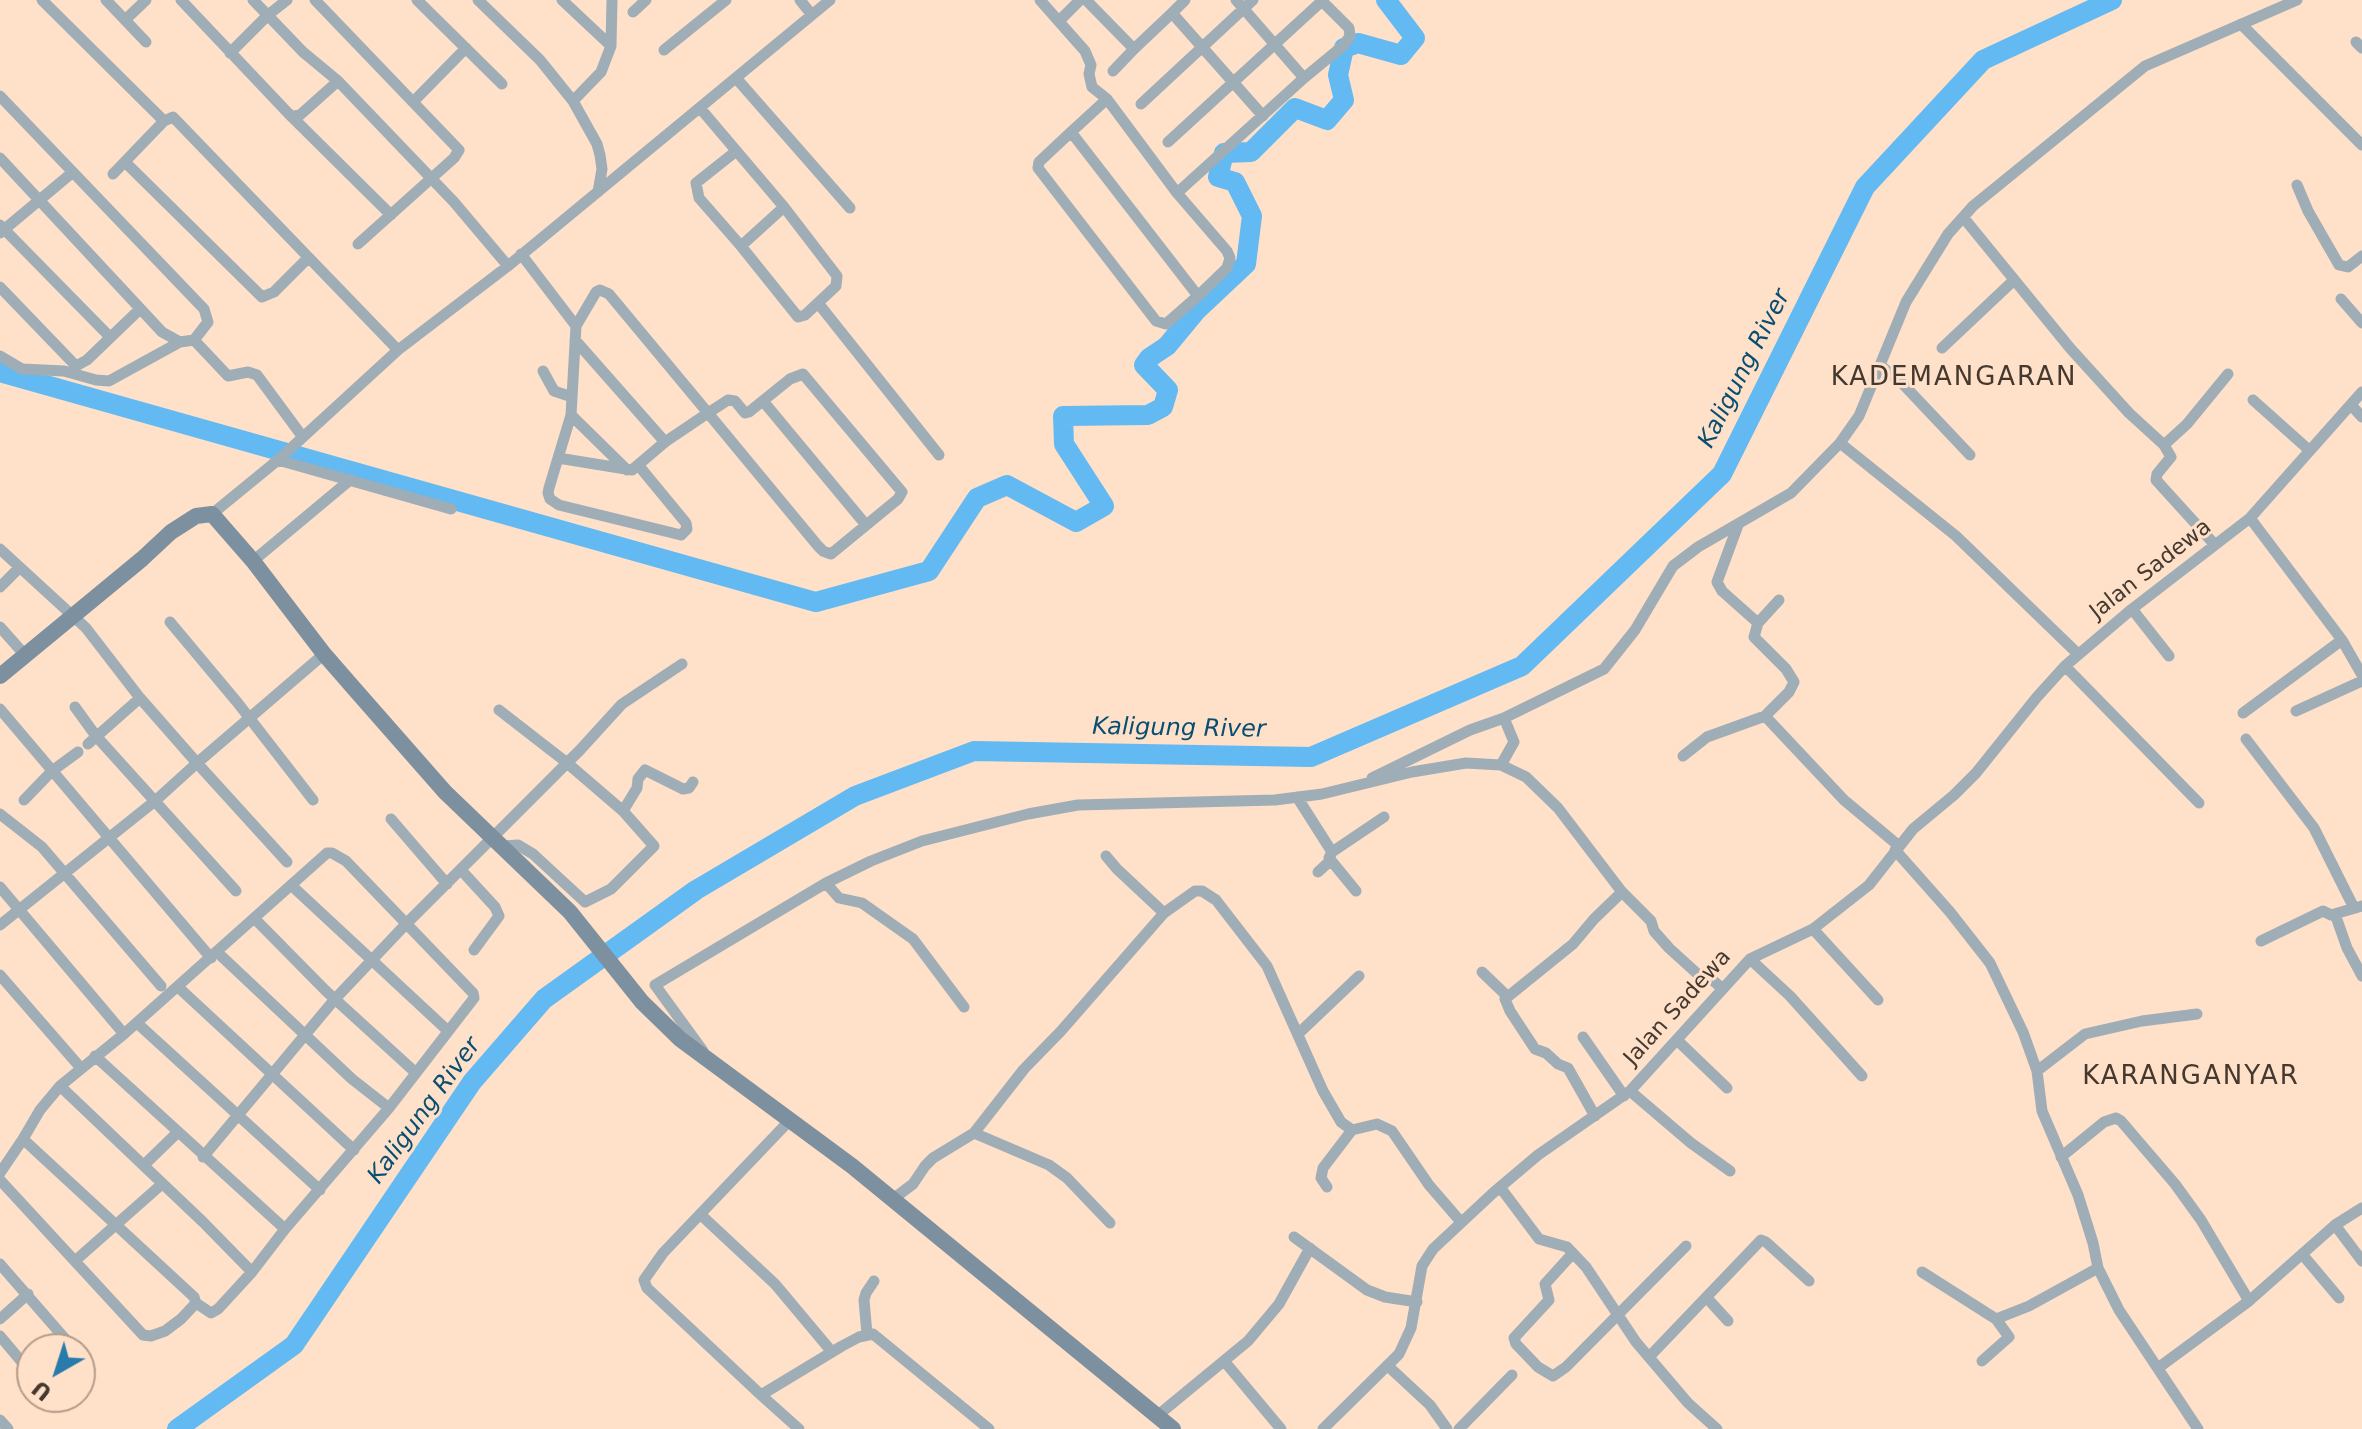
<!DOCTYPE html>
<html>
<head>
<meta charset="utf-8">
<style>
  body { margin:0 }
  #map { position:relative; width:2362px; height:1429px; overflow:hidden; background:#ffe0c8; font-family:"DejaVu Sans",sans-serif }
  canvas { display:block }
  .north { position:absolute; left:16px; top:1333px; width:80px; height:80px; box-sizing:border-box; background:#ffe0c8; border:2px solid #b59d8b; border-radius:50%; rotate:219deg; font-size:22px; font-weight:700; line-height:32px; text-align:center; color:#45392f }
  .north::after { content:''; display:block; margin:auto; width:28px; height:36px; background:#297bac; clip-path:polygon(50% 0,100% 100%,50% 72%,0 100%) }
</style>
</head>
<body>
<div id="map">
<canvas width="2362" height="1429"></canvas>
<div class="north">U</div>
</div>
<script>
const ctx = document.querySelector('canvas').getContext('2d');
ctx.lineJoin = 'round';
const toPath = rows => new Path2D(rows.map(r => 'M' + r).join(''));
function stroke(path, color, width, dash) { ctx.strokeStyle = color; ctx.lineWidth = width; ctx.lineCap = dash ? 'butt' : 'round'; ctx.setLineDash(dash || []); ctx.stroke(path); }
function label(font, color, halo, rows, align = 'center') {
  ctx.font = font + ' "DejaVu Sans",sans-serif'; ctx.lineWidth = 6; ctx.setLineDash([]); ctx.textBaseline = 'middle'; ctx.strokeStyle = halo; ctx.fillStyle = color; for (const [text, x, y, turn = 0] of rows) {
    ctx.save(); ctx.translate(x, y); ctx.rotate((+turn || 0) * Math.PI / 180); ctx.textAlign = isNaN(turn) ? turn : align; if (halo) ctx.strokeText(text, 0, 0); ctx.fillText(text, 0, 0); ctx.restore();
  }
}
const river = toPath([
  [0,372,816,602,929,571,977,498,1007,485,1076,522,1104,506,1064,444,1063,416,1148,415,1163,407,1168,390,1144,365,1149,358,1167,346,1196,311,1246,264,1252,216,1235,182,1218,177,1224,153,1251,152,1295,108,1327,120,1344,100,1338,75,1344,48,1358,43,1401,55,1415,38,1386,0],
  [177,1429,294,1345,472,1082,544,999,696,890,855,796,974,751,1311,757,1522,666,1722,474,1865,187,1983,60,2112,0]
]);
const street = toPath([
  [42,0,164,121],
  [106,0,146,42],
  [181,0,288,113,391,215],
  [253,0,303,52,338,81,454,202,508,266],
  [315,0,459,150,454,158,358,244],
  [417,0,502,84],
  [478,0,540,60,573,101,597,144,600,155,602,169,598,192],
  [562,0,611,46,612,0],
  [800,0,812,15],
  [1040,0,1085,51,1091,65,1089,74,1092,87,1107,99,1177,193,1227,251,1230,258,1227,268,1198,296],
  [1086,0,1134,49,1172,13],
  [1185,0,1172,13,1263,116],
  [633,12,646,0],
  [125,20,146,0],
  [1059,21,1080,0],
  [2241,24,2362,145],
  [2356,42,2362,48],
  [664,50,726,0],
  [230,53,268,15,287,0],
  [1113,71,1134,49],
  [736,78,850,208],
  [1304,78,1344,45,1350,36,1349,28,1321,0],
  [0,96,204,309,208,322,194,340],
  [414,101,466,48],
  [573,101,601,72,611,46],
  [1141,104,1253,0],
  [700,108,784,207,837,276,836,286,805,315,798,317,741,246],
  [294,116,300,115,338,81],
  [1071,132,1198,296,1166,324,1156,321,1038,168,1039,162,1071,132,1107,99],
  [1168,142,1322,1],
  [735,152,696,183,699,198,741,246,784,207],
  [0,158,162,332,180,342,194,340,228,376,248,372,257,375,302,436],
  [125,162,262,297,274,292,308,258],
  [113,174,164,121,173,117,398,350],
  [2297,185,2308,211,2339,265,2348,267,2362,256],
  [1177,193,1304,78,1236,0],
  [1963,217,2070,348,2129,413,2164,445,2171,457,2157,474,2156,480,2215,545],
  [0,225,110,337],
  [0,233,73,172],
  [521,254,576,326],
  [0,287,76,366,87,360,140,309],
  [2341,299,2362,323],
  [818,303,939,455],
  [575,340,665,442],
  [1942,348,2013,281],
  [0,356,22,369,64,371,96,380,109,381,180,342],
  [1880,365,1901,382,1970,455],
  [543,371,554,391,572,397],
  [2253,400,2309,450],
  [763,401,866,525],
  [2351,405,2362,417],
  [571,415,627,470],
  [1840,443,1956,536,2078,654],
  [2164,445,2187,424,2228,374],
  [558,458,632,470,665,442,708,413,728,400,735,401,745,413,749,412,790,379,803,374,902,492,898,499,831,554,823,551,818,546,708,413,609,294,600,290,596,292,576,326,571,415,558,458,549,488,548,493,550,499,559,505,681,535,687,529,686,523,639,466],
  [278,460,451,509],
  [212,514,278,460,398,350,508,266,830,0],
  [2250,518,2342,640,2362,675],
  [1738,525,1717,582,1722,591,1758,623],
  [0,549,86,628,140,698,197,763,155,801,0,925],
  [253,561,350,480],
  [0,587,19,568],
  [2132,609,2169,656],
  [170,622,237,702,313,800],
  [0,627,24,654],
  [2065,666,2199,803],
  [75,707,96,736,236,891],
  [0,709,211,958],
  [499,710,566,762,623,811,654,846,611,889,585,902,533,854,518,845,503,846],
  [2296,711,2362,681],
  [2243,713,2342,640],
  [1765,716,1789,692,1794,682,1786,669,1754,637,1758,623,1779,600],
  [2246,739,2314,828,2354,908],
  [88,744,140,698],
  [1683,756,1707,737,1765,716,1844,800,1899,846],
  [1501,765,1514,742,1504,718,1604,669,1635,630,1673,566,1698,547,1791,493,1840,443,1859,416,1906,302,1948,234,1973,206,2145,66,2297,0],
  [1372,778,1470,730,1504,718],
  [1297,797,1332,852,1384,817],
  [24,800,52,771,78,752],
  [623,811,637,788,638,779,645,770,683,789,689,788,693,782],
  [0,814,42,847,161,986],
  [391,819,447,884],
  [1895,850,1950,912,1990,963,2023,1032,2037,1071,2042,1111,2078,1195,2093,1243,2098,1268,2119,1310,2198,1429],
  [1332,852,1329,858,1356,891],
  [1106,856,1117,869,1164,913],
  [287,862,197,763,324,654],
  [461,870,495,907,499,916,474,950],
  [1318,872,1331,860],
  [826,883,839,898,862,903,913,939,964,1007],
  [291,885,447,1030],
  [0,887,124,1034,60,1086,40,1110,23,1139,194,1297,196,1303,181,1319,165,1331,151,1336,143,1335,0,1180],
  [2335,914,2347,948,2362,976],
  [254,918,326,991,416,1073],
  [1813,929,1878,1000],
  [2261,941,2323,911,2331,915,2362,906],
  [1750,959,1790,996,1862,1076],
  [1482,972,1507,996],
  [0,975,80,1067],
  [178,987,354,1150],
  [137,1023,320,1190],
  [124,1034,327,853,332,853,346,861,473,993,474,998,389,1108,352,1079,217,952],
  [1298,1034,1359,976],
  [1583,1037,1624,1096],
  [1678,1041,1727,1088],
  [703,1051,655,985,826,883,871,861,922,841,1028,814,1078,805,1275,800,1322,794,1412,772,1466,763,1501,765,1526,777,1558,808,1622,892,1651,921,1654,931,1669,948,1702,978,1710,978,1723,989],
  [95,1056,285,1229],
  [2037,1071,2085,1034,2142,1021,2197,1014],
  [60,1086,203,1222,252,1272,285,1229,389,1108],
  [1630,1091,1691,1143,1730,1171],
  [1595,1116,1568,1068,1558,1064,1546,1053,1535,1049,1510,1011,1505,999,1573,944,1594,919,1622,892],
  [974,1133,1049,1165,1067,1178,1110,1223],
  [203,1157,335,999,406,924,580,750,622,704,682,664],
  [2061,1157,2104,1122,2116,1118,2121,1121,2175,1184,2201,1220,2249,1301],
  [144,1165,177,1133],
  [0,1173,23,1139],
  [1327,1187,1321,1178,1323,1168,1352,1130],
  [1500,1187,1539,1239,1567,1247,1586,1267,1636,1342,1688,1403,1717,1429],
  [893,1199,913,1184,925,1166,933,1158,974,1133,1024,1069,1061,1031,1164,913,1195,891,1202,891,1216,900,1267,966,1323,1091,1341,1122,1352,1130,1377,1124,1392,1131,1429,1185,1461,1222],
  [700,1214,775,1284,832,1352],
  [2335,1225,2362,1261],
  [1294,1237,1367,1290,1385,1297,1417,1302],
  [1573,1253,1545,1284,1549,1300,1514,1338,1516,1344,1538,1367,1553,1376,1566,1367,1686,1246],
  [2302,1254,2339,1298],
  [76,1260,162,1184],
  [0,1264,74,1349],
  [1922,1272,1996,1319],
  [1707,1298,1728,1321],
  [196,1303,211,1313,218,1309,252,1272],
  [0,1319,28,1294],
  [867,1334,864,1300,866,1293,874,1281],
  [0,1336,32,1374],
  [80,1356,84,1361,80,1365],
  [1649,1357,1761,1240,1766,1242,1809,1281],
  [1982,1361,2009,1337,1996,1319,2029,1306,2098,1268],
  [1225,1362,1281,1429],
  [1388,1366,1430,1405,1447,1429],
  [2158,1368,2249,1301,2335,1225,2362,1208],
  [761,1395,647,1288,644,1280,663,1253,791,1119],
  [1157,1416,1248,1341,1279,1304,1310,1248],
  [0,1420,8,1429],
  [799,1429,761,1395,842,1346,859,1337,873,1334,989,1429],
  [1323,1429,1399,1354,1411,1328,1422,1266,1433,1249,1493,1193,1538,1155,1630,1091,1750,959,1813,929,1869,885,1913,829,1954,795,1976,773,2037,697,2065,666,2132,609,2250,518,2362,392],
  [1459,1429,1512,1375]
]);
const secondary = toPath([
  [0,676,142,559,171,532,196,516,212,514,253,561,324,654,358,693,445,792,570,912,642,1002,680,1039,852,1166,1173,1429]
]);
const streetNames = [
  ["Jalan Sadewa",2151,570,-38],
  ["Jalan Sadewa",1678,1008,-48]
];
const waterNames = [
  ["Kaligung River",1745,369,-63],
  ["Kaligung River",1179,729,1],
  ["Kaligung River",425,1111,-54]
];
const quarterNames = [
  ["KADEMANGARAN",1954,378],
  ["KARANGANYAR",2191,1077]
];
stroke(river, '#63b9f2', 20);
stroke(street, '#9fadb7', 11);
stroke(secondary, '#7c909f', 16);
label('22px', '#45392f', '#ffe0c8', streetNames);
label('italic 24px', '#084e73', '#ffe0c8', waterNames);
ctx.letterSpacing = '2px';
label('26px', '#45392f', '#ffe0c8', quarterNames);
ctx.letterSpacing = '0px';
</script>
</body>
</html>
